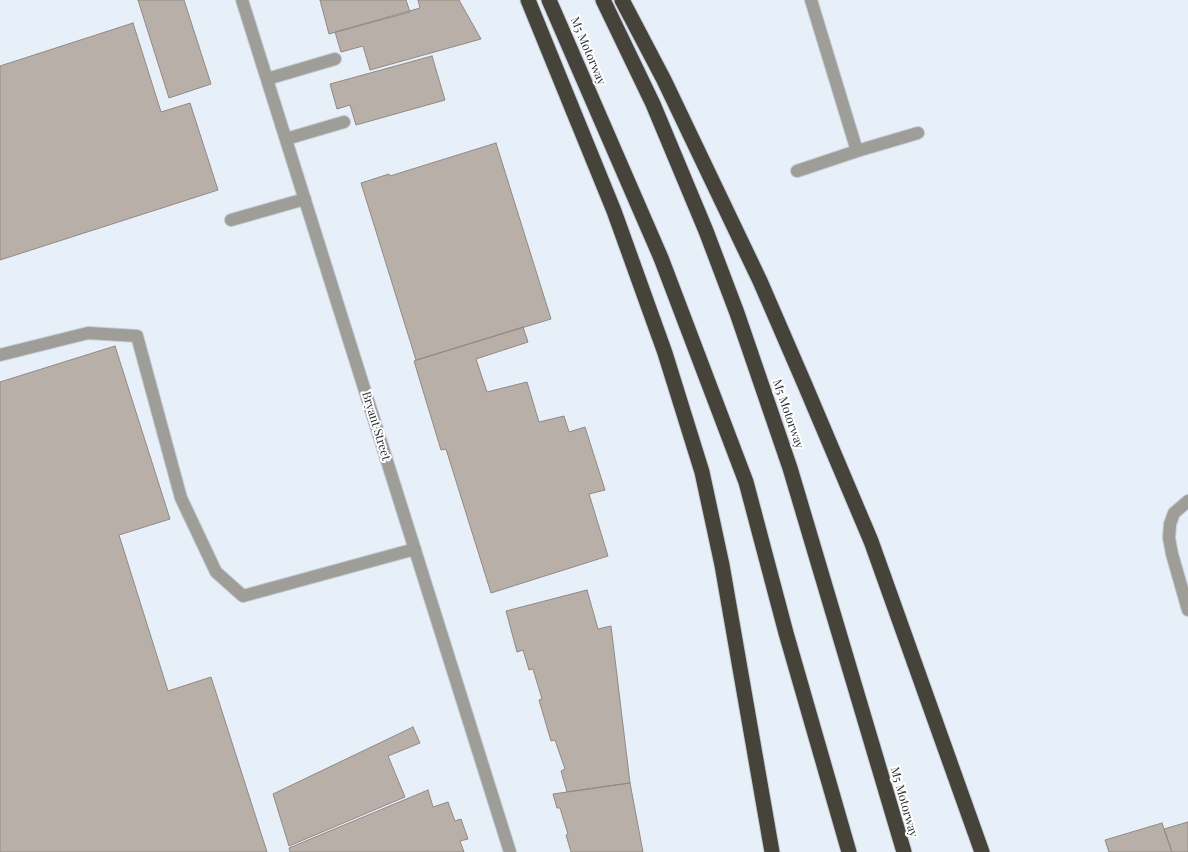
<!DOCTYPE html>
<html>
<head>
<meta charset="utf-8">
<style>
  body { margin:0 }
  canvas { display:block; background:#e7eff8 }
</style>
</head>
<body>
<canvas width="1188" height="852"></canvas>
<script>
const ctx = document.querySelector('canvas').getContext('2d');
ctx.lineJoin = 'round';
function fillPath(path, color) { ctx.fillStyle = color; ctx.fill(path, 'evenodd'); }
const toPath = rows => new Path2D(rows.map(r => 'M' + r).join(''));
function stroke(path, color, width, dash) { ctx.strokeStyle = color; ctx.lineWidth = width; ctx.lineCap = dash ? 'butt' : 'round'; ctx.setLineDash(dash || []); ctx.stroke(path); }
function label(font, color, halo, rows, align = 'center') {
  ctx.font = font + ' "Playfair Display",serif'; ctx.lineWidth = 4; ctx.setLineDash([]); ctx.textBaseline = 'middle'; ctx.strokeStyle = halo; ctx.fillStyle = color; for (const [text, x, y, turn = 0] of rows) {
    ctx.save(); ctx.translate(x, y); ctx.rotate((+turn || 0) * Math.PI / 180); ctx.textAlign = isNaN(turn) ? turn : align; if (halo) ctx.strokeText(text, 0, 0); ctx.fillText(text, 0, 0); ctx.restore();
  }
}
const building = toPath([
  [138,0,184,0,211,84,169,98,138,0],
  [320,0,406,0,410,12,329,34,320,0],
  [418,0,459,0,481,39,370,70,363,46,341,52,335,32,420,8,418,0],
  [133,23,161,112,190,103,218,190,0,260,0,66,133,23],
  [432,56,445,100,356,125,350,105,337,109,330,84,432,56],
  [496,143,551,319,416,360,361,183,389,174,390,176,496,143],
  [523,327,528,342,476,359,487,392,527,382,539,422,564,416,569,432,585,427,605,490,589,494,608,556,491,593,446,449,441,450,414,361,523,327],
  [115,346,170,519,119,535,168,691,211,677,267,852,0,852,0,382,115,346],
  [587,590,598,629,611,626,630,783,567,792,561,771,565,769,555,740,551,741,539,700,542,699,533,669,529,670,523,650,517,652,506,611,587,590],
  [413,727,420,743,388,756,405,797,289,846,273,794,413,727],
  [630,783,643,852,571,852,566,835,568,834,560,808,557,808,553,794,630,783],
  [428,790,433,807,448,802,455,821,461,819,468,839,460,841,464,852,290,852,289,848,428,790],
  [1188,822,1188,852,1172,852,1164,829,1188,822],
  [1162,823,1172,852,1109,852,1105,840,1162,823]
]);
const minor = toPath([
  [242,0,510,852],
  [811,0,857,151,918,133],
  [267,79,335,59],
  [286,139,344,122],
  [797,171,857,151],
  [231,220,305,199],
  [0,355,88,333,137,336,181,498,216,572,243,596,415,549],
  [1188,501,1174,513,1170,524,1169,538,1172,554,1188,610]
]);
const highway = toPath([
  [528,0,614,211,665,353,702,472,722,565,772,852],
  [549,0,661,258,746,482,786,633,849,852],
  [603,0,653,104,706,231,737,313,790,468,904,852],
  [622,0,664,80,760,281,805,385,871,541,982,852]
]);
const streetNames = [
  ["M5 Motorway",588,51,67],
  ["M5 Motorway",788,414,71],
  ["Bryant Street",376,426,73],
  ["M5 Motorway",904,802,74]
];
fillPath(building, '#b8afa8');
stroke(building, '#938983', 1);
stroke(minor, '#c5ccd4', 14);
stroke(highway, '#c5ccd4', 17);
stroke(minor, '#9e9d98', 12);
stroke(highway, '#46433b', 15);
label('12px', '#2a2d31', '#fff', streetNames);
</script>
</body>
</html>
